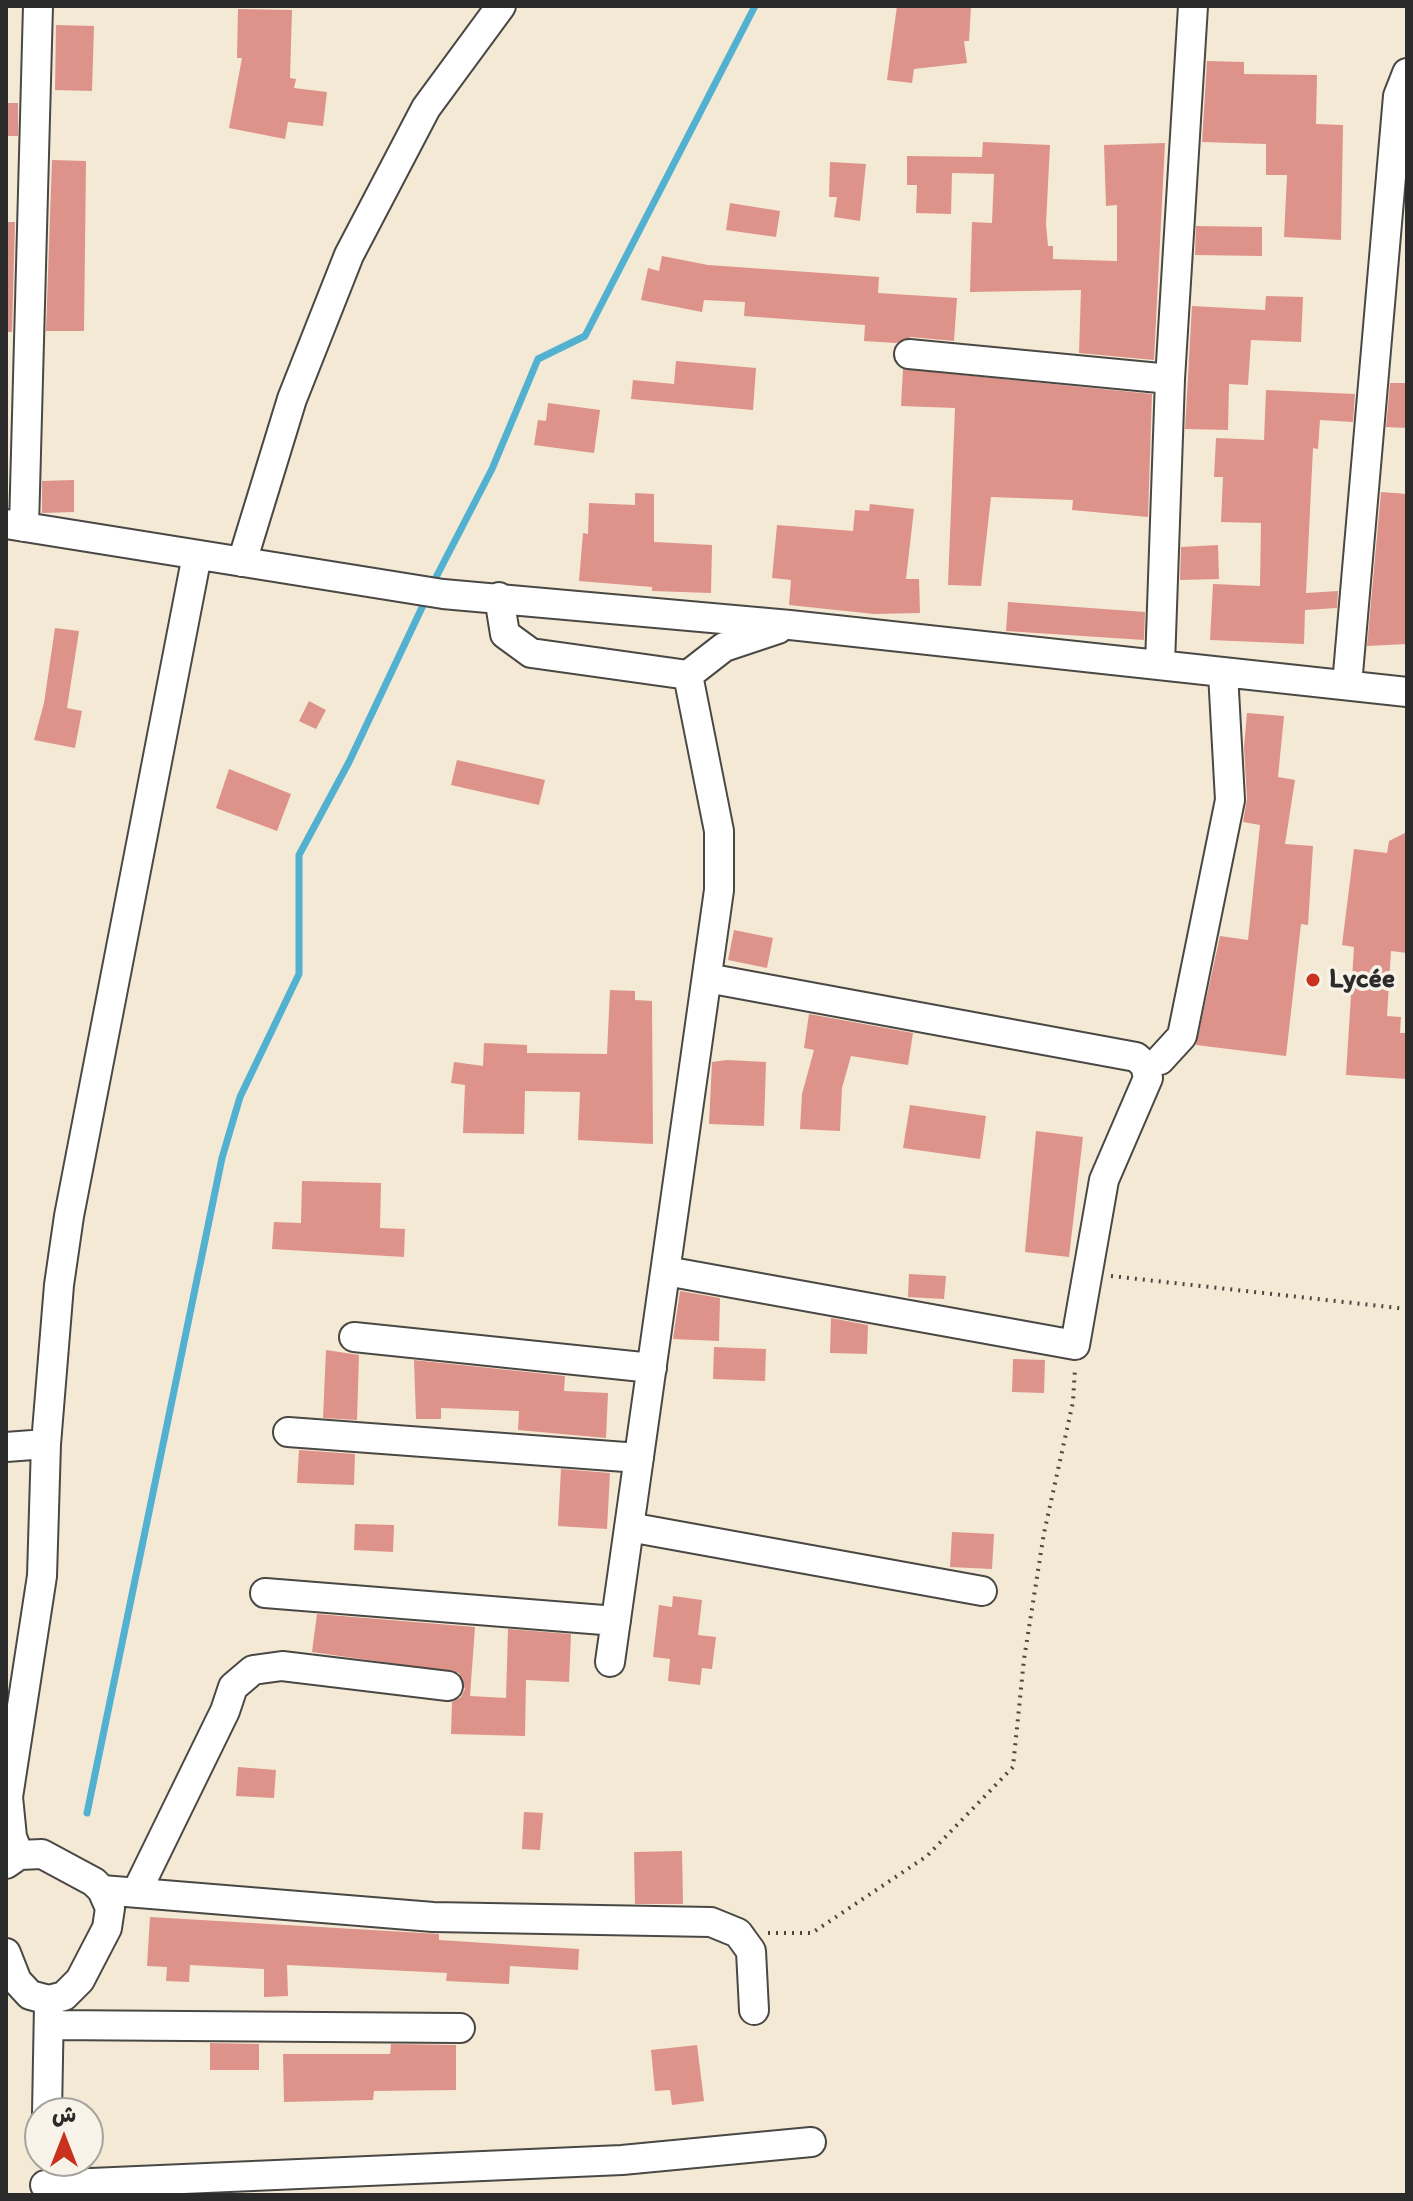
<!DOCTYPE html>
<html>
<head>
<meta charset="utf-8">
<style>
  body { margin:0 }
  #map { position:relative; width:1413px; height:2201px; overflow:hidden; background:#f4e9d4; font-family:Itim,"Playpen Sans Arabic",sans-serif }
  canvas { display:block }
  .frame { position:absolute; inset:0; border:8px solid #2b2b2b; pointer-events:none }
  .north { position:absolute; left:24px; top:2097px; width:80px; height:80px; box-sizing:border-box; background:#f7f3e8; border:2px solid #a5a39c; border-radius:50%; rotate:0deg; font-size:22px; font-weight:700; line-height:32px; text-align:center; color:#2b2b2b }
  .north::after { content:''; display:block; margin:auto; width:28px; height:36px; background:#c8321e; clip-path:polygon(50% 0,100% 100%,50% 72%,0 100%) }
</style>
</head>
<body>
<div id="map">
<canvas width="1413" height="2201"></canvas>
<div class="frame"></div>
<div class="north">ش</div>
</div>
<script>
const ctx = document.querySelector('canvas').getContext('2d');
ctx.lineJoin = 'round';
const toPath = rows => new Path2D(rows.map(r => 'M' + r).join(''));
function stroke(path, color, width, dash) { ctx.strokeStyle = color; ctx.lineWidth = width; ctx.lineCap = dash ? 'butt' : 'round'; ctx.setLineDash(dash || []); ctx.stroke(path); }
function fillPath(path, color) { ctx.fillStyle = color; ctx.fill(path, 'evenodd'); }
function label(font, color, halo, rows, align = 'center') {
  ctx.font = font + ' Itim,sans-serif'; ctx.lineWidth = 7; ctx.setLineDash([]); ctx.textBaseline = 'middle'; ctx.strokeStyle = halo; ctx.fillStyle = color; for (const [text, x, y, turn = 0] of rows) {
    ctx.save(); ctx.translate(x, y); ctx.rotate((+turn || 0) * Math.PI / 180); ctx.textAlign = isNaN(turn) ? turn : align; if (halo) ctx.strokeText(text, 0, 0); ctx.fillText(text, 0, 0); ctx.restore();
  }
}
const stream = toPath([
  [431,587,492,469,538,359,585,336,755,6],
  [87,1813,222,1158,240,1097,299,974,299,855,349,762,426,599]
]);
const building = toPath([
  [897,6,971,6,969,41,964,41,967,63,914,69,912,83,887,80],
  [238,9,292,10,290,78,296,79,294,88,327,92,323,126,288,122,285,139,229,128,242,58,237,58],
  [56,25,94,26,92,91,55,90],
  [1207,61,1244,62,1244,74,1317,75,1316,124,1343,125,1341,240,1284,237,1287,175,1266,175,1266,144,1202,142],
  [6,103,18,103,18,136,6,136],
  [983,142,1050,145,1046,224,1048,246,1053,246,1053,259,1117,261,1117,205,1106,206,1104,145,1165,143,1154,360,1079,353,1081,290,970,292,972,222,992,223,994,174,952,173,951,214,916,213,917,185,907,185,907,156,982,157],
  [52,160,86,161,84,331,46,331],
  [830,162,866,164,860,221,834,217,837,197,829,197],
  [730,203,780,211,776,237,726,230],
  [6,222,15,222,12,332,6,332],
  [1196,226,1262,227,1262,256,1195,255],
  [662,256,708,265,879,277,878,293,957,298,954,341,911,337,896,343,864,341,865,325,744,316,745,302,704,300,702,312,641,300,648,268,659,271],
  [1266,296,1303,297,1301,342,1251,340,1248,385,1229,384,1228,430,1185,429,1192,306,1265,310],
  [676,361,756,368,753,410,631,399,633,380,674,384],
  [903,369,1152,394,1148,517,1072,510,1073,500,991,497,981,586,948,585,955,408,901,406],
  [1390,383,1407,383,1407,428,1386,427],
  [1266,390,1355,394,1353,422,1320,420,1318,449,1313,448,1306,593,1338,591,1337,608,1305,610,1304,644,1210,640,1213,584,1260,586,1261,523,1221,522,1223,477,1214,477,1216,438,1264,440],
  [548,403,600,410,594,453,534,445,538,420,546,421],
  [74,480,74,512,42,513,42,481],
  [1381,492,1407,494,1407,644,1367,646],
  [635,493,654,494,654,542,712,545,711,593,652,591,652,587,579,581,583,533,588,534,589,503,635,505],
  [870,504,914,509,906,579,919,579,920,613,874,614,789,605,791,580,772,578,777,525,853,531,855,510,869,511],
  [1218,545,1219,579,1180,580,1181,547],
  [1008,602,1145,612,1144,640,1006,631],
  [55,628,79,631,67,708,82,711,75,748,34,740,44,703],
  [309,701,326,710,316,729,299,721],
  [1247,713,1284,716,1278,777,1295,780,1285,844,1313,846,1308,925,1301,924,1286,1056,1196,1045,1220,936,1248,940,1260,825,1243,822,1247,799,1244,747],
  [457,760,545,780,539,805,451,785],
  [229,769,291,794,277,831,216,808],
  [1407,832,1407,953,1391,951,1387,1016,1401,1017,1400,1033,1407,1033,1407,1079,1346,1075,1354,947,1342,945,1354,849,1387,853,1389,841],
  [734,930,773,938,767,968,728,960],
  [610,990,635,991,635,1000,652,1001,653,1144,578,1140,580,1092,525,1091,524,1134,463,1133,465,1085,451,1083,454,1062,483,1066,484,1043,527,1045,527,1053,607,1054],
  [809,1014,913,1033,908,1065,851,1056,842,1088,840,1131,800,1129,802,1094,814,1050,804,1048],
  [727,1060,766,1062,764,1126,709,1124,712,1062],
  [910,1105,986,1116,980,1159,903,1148],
  [1036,1131,1083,1137,1069,1257,1025,1252],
  [302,1181,381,1183,380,1228,405,1229,404,1257,272,1249,274,1222,301,1223],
  [909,1274,946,1276,944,1299,908,1297],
  [680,1291,720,1298,719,1341,673,1339],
  [831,1318,868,1325,867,1354,830,1353],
  [714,1347,766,1349,765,1381,713,1379],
  [326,1350,359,1355,357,1420,323,1418],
  [1013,1359,1045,1360,1044,1393,1012,1392],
  [414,1360,565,1376,564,1391,608,1393,606,1438,518,1430,519,1411,441,1408,441,1419,416,1419],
  [299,1450,355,1454,354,1485,297,1483],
  [561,1469,610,1473,607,1529,558,1526],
  [355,1524,394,1525,393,1552,354,1550],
  [952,1532,994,1534,992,1569,950,1567],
  [673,1596,702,1600,698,1635,716,1637,712,1669,702,1668,700,1685,668,1681,670,1659,653,1657,659,1605,672,1607],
  [317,1614,475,1627,470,1696,506,1698,508,1629,571,1634,569,1682,526,1680,525,1736,451,1734,452,1702,461,1697,465,1689,459,1673,312,1652],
  [238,1767,276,1770,274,1798,236,1796],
  [524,1812,543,1813,540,1850,522,1849],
  [682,1851,683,1904,635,1904,634,1852],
  [150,1917,439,1934,439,1940,579,1949,578,1970,510,1966,509,1984,446,1981,447,1973,287,1965,288,1996,264,1997,264,1969,190,1965,189,1982,166,1981,167,1967,147,1966],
  [210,2043,259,2044,259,2070,210,2070],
  [391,2044,456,2045,456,2090,374,2091,373,2100,284,2102,283,2054,390,2054],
  [697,2045,704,2101,672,2105,670,2090,655,2091,651,2050]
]);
const path = toPath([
  [1111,1276,1407,1309],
  [768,1933,812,1933,927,1856,1013,1767,1024,1659,1044,1533,1073,1402,1075,1368]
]);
const minor = toPath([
  [909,354,1170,379],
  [6,524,443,594,790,625,1407,692],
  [24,527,38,6],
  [242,562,292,399,349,255,426,108,501,6],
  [499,597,505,634,531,653,688,675,724,647,778,629],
  [1160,664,1170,379,1193,6],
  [1347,685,1398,96,1407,73],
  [1160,1060,1182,1036,1230,800,1223,673],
  [666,1271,1075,1345,1104,1180,1148,1078,1145,1065,1136,1057,707,978],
  [354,1337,652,1368],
  [288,1432,639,1458],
  [6,1447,46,1444],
  [629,1527,982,1591],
  [265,1593,616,1621],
  [610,1662,719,890,719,831,688,675],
  [19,1855,12,1837,8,1797,42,1576,46,1444,59,1285,69,1216,197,555],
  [102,1890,433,1917,711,1922,738,1933,751,1951,754,2010],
  [136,1893,225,1711,233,1687,253,1670,282,1666,448,1686],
  [6,1953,17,1981,30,1995,49,2000,64,1996,80,1980,107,1928,110,1908,102,1890,94,1882,42,1854,19,1855,6,1864],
  [50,2025,460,2028],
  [47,2113,49,2005],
  [45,2185,622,2160,811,2142]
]);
const markers = [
  [1313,980,8,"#c8321e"]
];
const poiNames = [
  ["Lycée",1329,980]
];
stroke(stream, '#52b1d1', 7);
fillPath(building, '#de938a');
stroke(minor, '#494844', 32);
stroke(path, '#494844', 4, [2, 6]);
stroke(minor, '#fff', 28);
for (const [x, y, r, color] of markers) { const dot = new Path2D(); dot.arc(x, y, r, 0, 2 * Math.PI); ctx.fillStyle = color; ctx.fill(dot); stroke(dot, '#f7f3e8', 3); }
label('bold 28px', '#2b2b2b', '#f7f3e8', poiNames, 'left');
</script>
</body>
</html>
